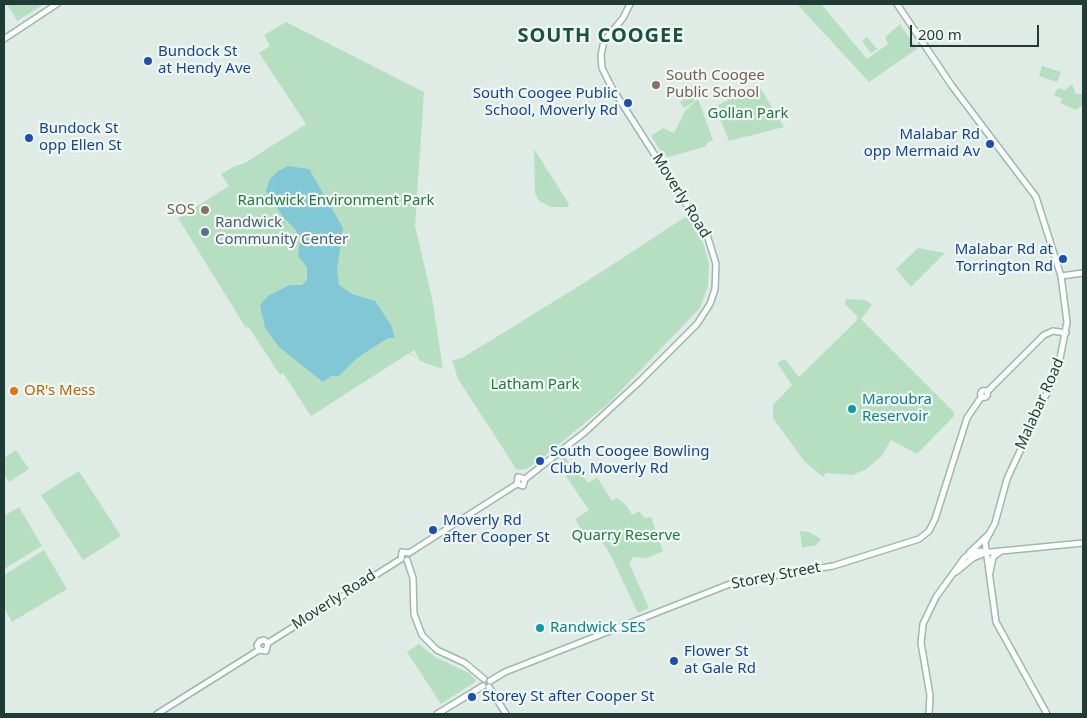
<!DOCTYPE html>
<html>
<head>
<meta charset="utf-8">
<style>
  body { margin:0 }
  #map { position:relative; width:1087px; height:718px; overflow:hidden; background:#dfece6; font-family:"Noto Sans",sans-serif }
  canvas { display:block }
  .frame { position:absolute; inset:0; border:5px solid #1f3d36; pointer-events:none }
  .scale { position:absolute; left:910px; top:25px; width:129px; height:22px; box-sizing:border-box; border:2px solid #1f3d36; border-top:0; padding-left:6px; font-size:15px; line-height:18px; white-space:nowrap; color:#1f3d36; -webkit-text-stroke:4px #f0f8f4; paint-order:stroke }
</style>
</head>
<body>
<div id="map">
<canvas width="1087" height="718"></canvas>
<div class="frame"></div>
<div class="scale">200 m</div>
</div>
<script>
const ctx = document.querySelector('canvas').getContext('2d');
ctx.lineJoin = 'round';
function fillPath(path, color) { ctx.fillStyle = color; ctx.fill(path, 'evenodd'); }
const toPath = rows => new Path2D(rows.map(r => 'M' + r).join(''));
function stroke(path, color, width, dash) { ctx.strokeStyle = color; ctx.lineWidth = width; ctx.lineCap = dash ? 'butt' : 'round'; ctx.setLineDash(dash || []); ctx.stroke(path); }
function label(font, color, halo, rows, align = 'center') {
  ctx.font = font + ' "Noto Sans",sans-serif'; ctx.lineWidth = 4.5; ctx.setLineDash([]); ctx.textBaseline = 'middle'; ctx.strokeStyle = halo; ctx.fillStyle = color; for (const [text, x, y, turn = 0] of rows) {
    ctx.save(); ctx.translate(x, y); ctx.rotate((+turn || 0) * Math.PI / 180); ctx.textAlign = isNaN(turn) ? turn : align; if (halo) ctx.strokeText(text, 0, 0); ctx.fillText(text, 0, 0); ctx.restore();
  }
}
const green = toPath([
  [7,4,44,4,17,21],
  [797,4,821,4,867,59,888,44,885,37,900,24,917,49,869,82],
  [286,22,424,92,415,226,432,298,443,369,420,361,414,350,410,353,414,355,418,361,413,355,408,354,311,416,283,373,280,375,248,326,246,328,178,218,229,186,221,174,235,166,245,163,306,124,259,53,270,46,264,35],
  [867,37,877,49,871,53,862,41],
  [1042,66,1061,72,1057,82,1039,76],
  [758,84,784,127,729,141,715,107],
  [1072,84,1076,94,1083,94,1083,105,1076,110,1060,103,1062,99,1054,95,1058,88,1065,90],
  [691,94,695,101,684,108,680,102],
  [698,99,713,140,706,144,707,146,669,157,663,155,651,136,663,128,674,133,685,111],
  [534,149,569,204,568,207,550,207,538,200,535,193],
  [687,216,703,242,709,264,708,286,700,308,609,403,540,460,526,469,517,470,458,379,452,360,462,358,584,283],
  [918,248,945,253,911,287,896,269],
  [846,299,866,300,872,305,861,319,954,412,954,416,917,454,891,440,882,456,865,470,852,475,826,473,823,477,804,461,773,418,773,405,792,385,777,363,785,359,799,377,857,320,857,316,845,304],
  [16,450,29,469,9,482,4,473,4,458],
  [565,457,577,473,580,472,588,483,597,477,612,501,617,498,627,506,632,515,639,511,645,518,651,517,663,551,647,558,633,557,629,563,649,608,638,613,611,556,597,534,587,540,575,519,589,510,557,463],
  [79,471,121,536,83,560,41,495],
  [19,507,42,546,4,569,4,516],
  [800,531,809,532,821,539,817,545,802,548],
  [44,550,67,589,12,622,4,608,4,575],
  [419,644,435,657,469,673,476,680,475,682,441,704,407,652]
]);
const water = toPath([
  [288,166,309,169,343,228,337,270,339,285,352,294,375,301,391,325,395,338,388,338,357,358,339,376,331,376,323,382,279,347,265,328,260,305,269,295,290,285,302,285,307,280,307,267,298,256,300,240,295,229,283,217,266,191,270,179,278,171]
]);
const secondary = toPath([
  [897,4,952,86,1036,197,1061,276,1067,322,1058,369,1007,479,995,523,985,542,996,622,1047,714],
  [4,39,57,4],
  [1061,276,1083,273],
  '980.5 394a3.5 3.5 0 1 1 7 0a3.5 3.5 0 1 1-7 0Z',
  [987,392,1044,335,1053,331,1066,333],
  [525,479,585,432,640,381,697,324,710,304,715,289,716,264,708,238,612,88,602,68,601,55,604,41,623,18,630,4],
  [517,484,518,477,525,479],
  [517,484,523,486,525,479],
  [409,553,517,484],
  [969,553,990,533],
  [401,559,402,552,409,553],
  [407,560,413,578,414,614,422,635,437,650,465,663,484,679],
  [956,572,973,558,985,553],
  [990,572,993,557,1000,552],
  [268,643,401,559],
  [259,650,257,645,260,641,264,640,268,643],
  [259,650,266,651,268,643],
  [490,681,505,672,735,582,833,566,919,539,929,531,935,519,967,418,982,396],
  [489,687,506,714],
  [157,714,259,650],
  [437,714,483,686],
  [929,714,930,695,921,643,923,624,936,597,965,557,977,551,991,552,1083,543]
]);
const markers = [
  [148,61,5,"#1a4fb4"],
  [656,85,5,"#8d6e63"],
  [628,103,5,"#1a4fb4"],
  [29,138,5,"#1a4fb4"],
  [990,144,5,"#1a4fb4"],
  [205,210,5,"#8d6e63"],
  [205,232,5,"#5c6f8a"],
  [1063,259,5,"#1a4fb4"],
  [14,391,5,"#e8710a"],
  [852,409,5,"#0f9aa8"],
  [540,461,5,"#1a4fb4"],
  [433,530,5,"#1a4fb4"],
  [540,628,5,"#0f9aa8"],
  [674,661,5,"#1a4fb4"],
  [472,697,5,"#1a4fb4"]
];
const transitNames = [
  ["Bundock St",158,52],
  ["at Hendy Ave",158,69],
  ["South Coogee Public",618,94,"right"],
  ["School, Moverly Rd",618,111,"right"],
  ["Bundock St",39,129],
  ["opp Ellen St",39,146],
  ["Malabar Rd",980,135,"right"],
  ["opp Mermaid Av",980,152,"right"],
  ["Malabar Rd at",1053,250,"right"],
  ["Torrington Rd",1053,267,"right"],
  ["South Coogee Bowling",550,452],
  ["Club, Moverly Rd",550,469],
  ["Moverly Rd",443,521],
  ["after Cooper St",443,538],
  ["Flower St",684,652],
  ["at Gale Rd",684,669],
  ["Storey St after Cooper St",482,697]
];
const educationNames = [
  ["South Coogee",666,76],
  ["Public School",666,93],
  ["SOS",195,210,"right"]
];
const parkNames = [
  ["Gollan Park",748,114],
  ["Randwick Environment Park",336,201],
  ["Latham Park",535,385],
  ["Quarry Reserve",626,536]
];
const streetNames = [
  ["Moverly Road",681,196,58],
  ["Malabar Road",1040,404,-66],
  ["Storey Street",776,576,-11],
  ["Moverly Road",334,600,-33]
];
const serviceNames = [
  ["Randwick",215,223],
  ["Community Center",215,240]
];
const foodNames = [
  ["OR's Mess",24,391]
];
const cultureNames = [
  ["Maroubra",862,400],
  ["Reservoir",862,417],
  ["Randwick SES",550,628]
];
const districtNames = [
  ["SOUTH COOGEE",601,36]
];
fillPath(green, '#b6dfc2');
fillPath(water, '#82c7d6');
stroke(secondary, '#9db8af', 8);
stroke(secondary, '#fff', 5);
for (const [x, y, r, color] of markers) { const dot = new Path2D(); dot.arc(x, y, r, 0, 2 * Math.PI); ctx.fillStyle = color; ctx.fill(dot); stroke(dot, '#f0f8f4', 2); }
label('15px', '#164399', '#f0f8f4', transitNames, 'left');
label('15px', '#785e54', '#f0f8f4', educationNames, 'left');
label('15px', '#257748', '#f0f8f4', parkNames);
label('15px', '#1f3d36', '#f0f8f4', streetNames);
label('15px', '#4e5e75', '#f0f8f4', serviceNames, 'left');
label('15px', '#c56008', '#f0f8f4', foodNames, 'left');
label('15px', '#0d838f', '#f0f8f4', cultureNames, 'left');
ctx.letterSpacing = '1px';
label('bold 20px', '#195145', '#f0f8f4', districtNames);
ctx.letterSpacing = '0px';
</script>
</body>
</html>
